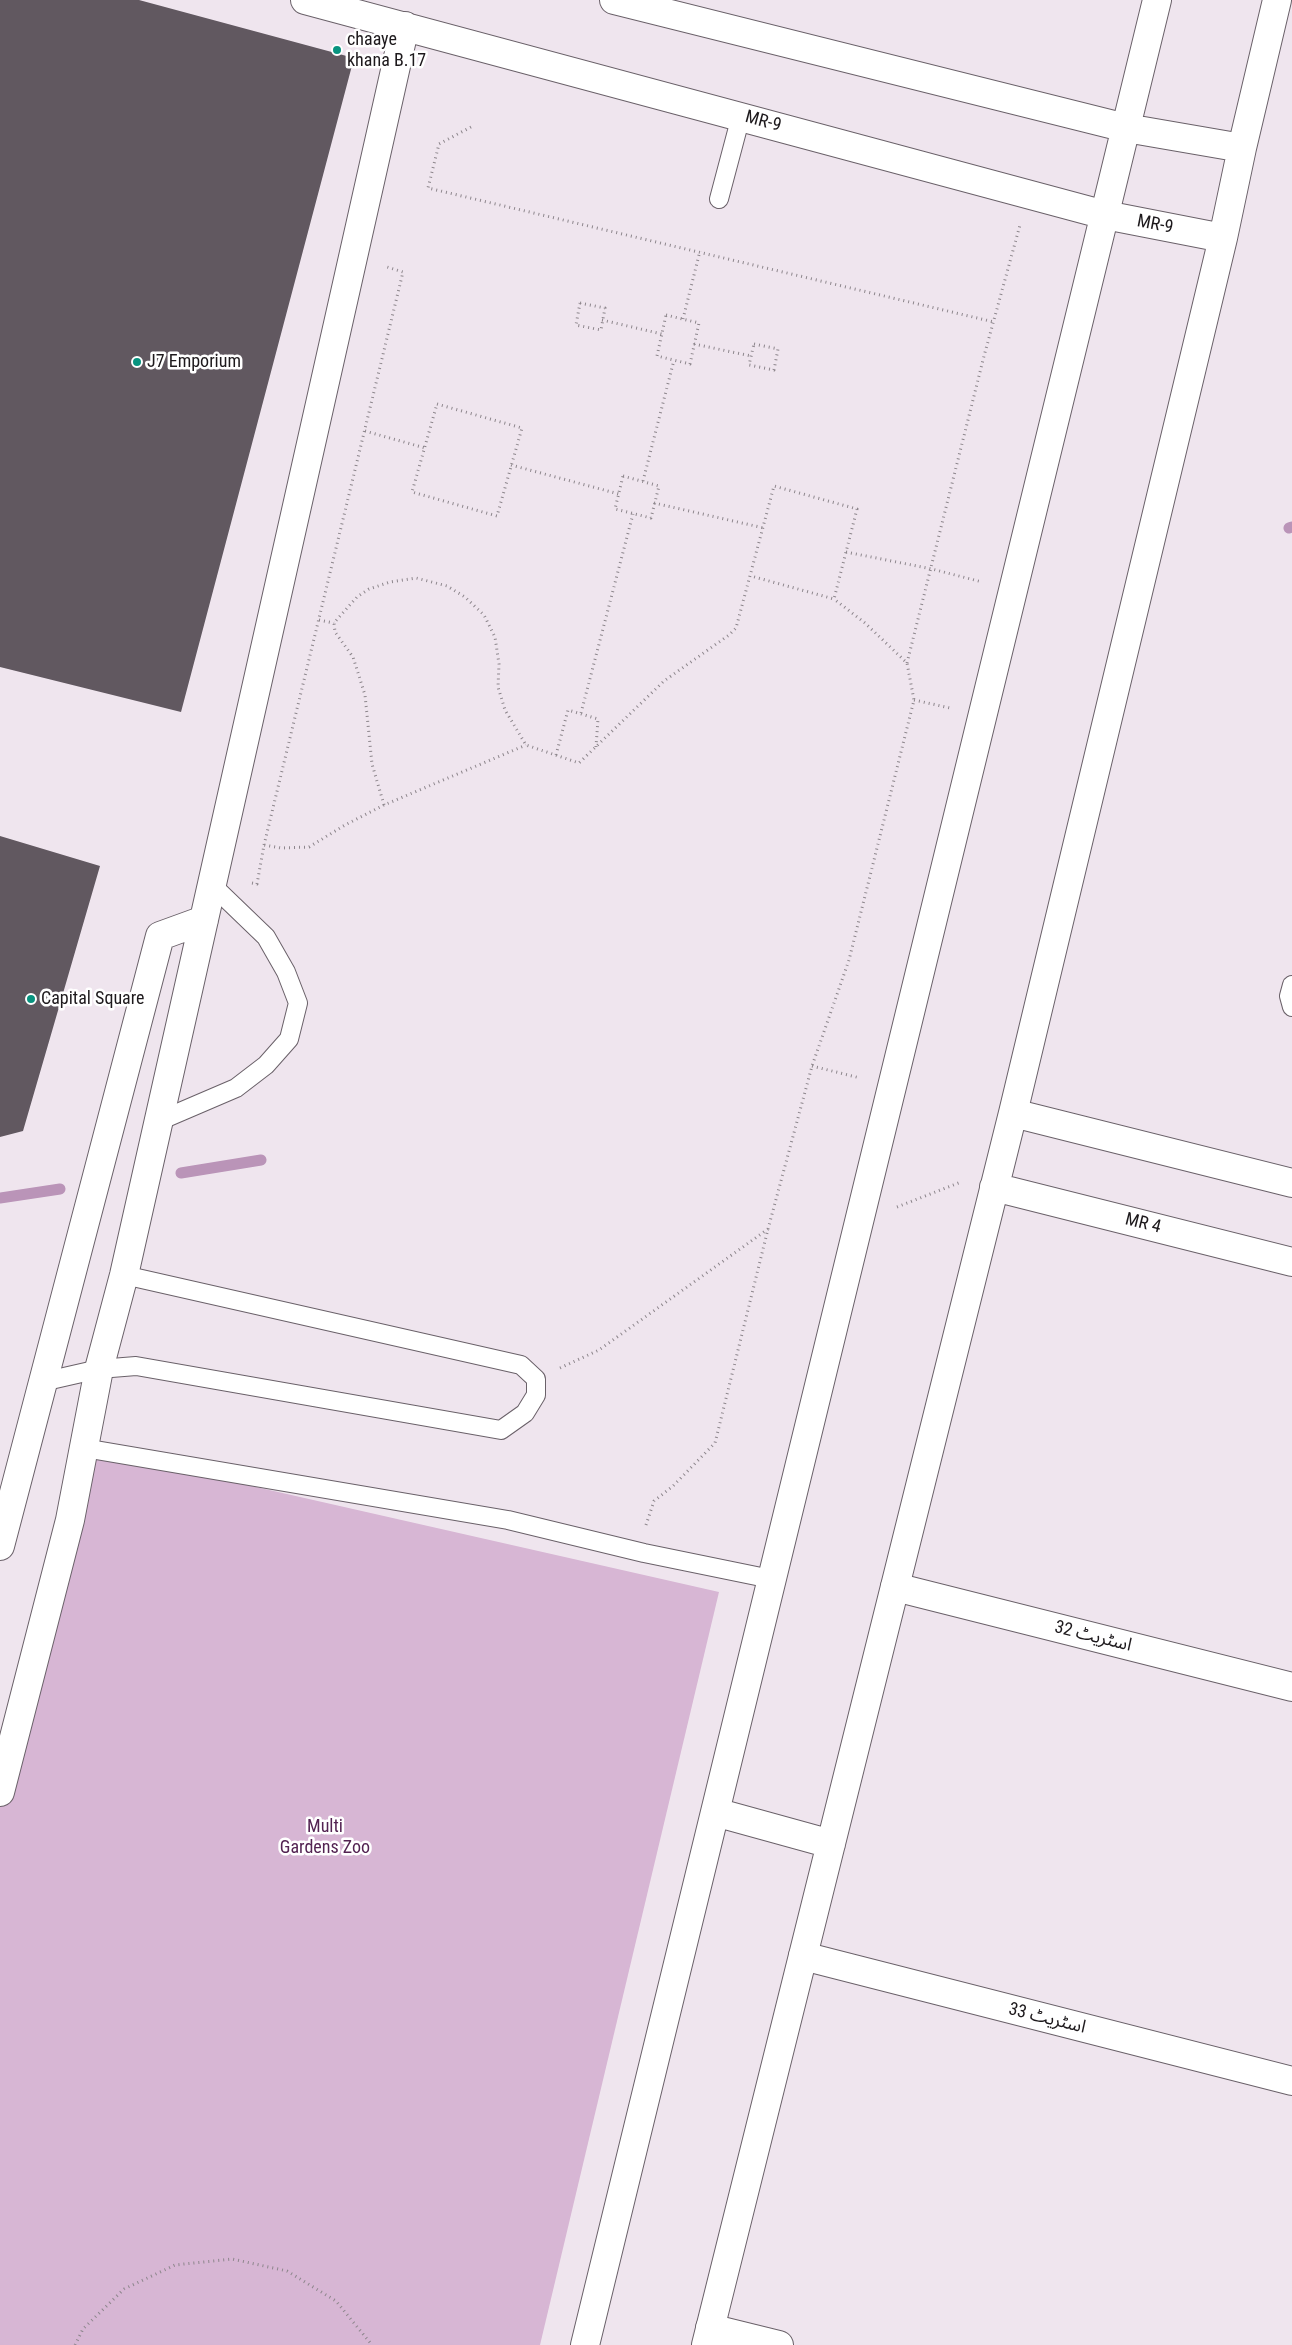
<!DOCTYPE html>
<html>
<head>
<meta charset="utf-8">
<style>
  body { margin:0 }
  canvas { display:block; background:#efe5ee }
</style>
</head>
<body>
<canvas width="1292" height="2345"></canvas>
<script>
const ctx = document.querySelector('canvas').getContext('2d');
ctx.lineJoin = 'round';
function fillPath(path, color) { ctx.fillStyle = color; ctx.fill(path, 'evenodd'); }
const toPath = rows => new Path2D(rows.map(r => 'M' + r).join(''));
function stroke(path, color, width, dash) { ctx.strokeStyle = color; ctx.lineWidth = width; ctx.lineCap = dash ? 'butt' : 'round'; ctx.setLineDash(dash || []); ctx.stroke(path); }
function label(font, color, halo, rows, align = 'center') {
  ctx.font = font + ' "Roboto Condensed","Noto Sans Arabic",sans-serif'; ctx.lineWidth = 5; ctx.setLineDash([]); ctx.textBaseline = 'middle'; ctx.strokeStyle = halo; ctx.fillStyle = color; for (const [text, x, y, turn = 0] of rows) {
    ctx.save(); ctx.translate(x, y); ctx.rotate((+turn || 0) * Math.PI / 180); ctx.textAlign = isNaN(turn) ? turn : align; if (halo) ctx.strokeText(text, 0, 0); ctx.fillText(text, 0, 0); ctx.restore();
  }
}
const green = toPath([
  [84,1448,719,1592,540,2345,0,2345,0,1780]
]);
const stream = toPath([
  [1289,528,1292,527],
  [181,1173,261,1160],
  [0,1198,60,1189]
]);
const building = toPath([
  [0,0,139,0,354,58,181,712,0,667],
  [0,836,100,866,23,1131,0,1137]
]);
const path = toPath([
  [471,127,439,144,428,188,994,322],
  [580,303,605,308,601,330,576,325,580,303],
  [666,315,699,323,690,364,657,356,666,315],
  [683,319,700,251],
  [602,320,662,334],
  [694,344,751,356],
  [754,344,778,349,774,370,749,365,754,344],
  [437,404,522,428,497,516,412,492,437,404],
  [365,431,425,448],
  [511,465,619,494],
  [623,476,659,486,651,518,615,509,623,476],
  [643,481,674,360],
  [654,503,764,528],
  [846,552,932,569,982,582],
  [319,620,334,623],
  [907,663,984,356,1020,225],
  [914,700,950,708],
  [581,713,633,514],
  [556,755,568,710,598,719,596,747],
  [384,805,372,764,365,695,353,657,335,632,334,623,357,597,369,589,390,582,416,578,447,586,465,597,484,615,495,637,499,664,498,687,505,710,526,745,579,763,664,681,729,635,736,628,774,486,857,509,834,599,751,576],
  [264,845,403,272,384,266],
  [252,883,257,884,264,845,281,848,309,847,345,825,384,805,526,745],
  [812,1066,860,1078],
  [897,1207,961,1182],
  [560,1368,599,1350,768,1229],
  [646,1525,654,1501,673,1486,715,1443,768,1229,812,1066,849,960,914,700,907,663,865,623,834,599],
  [75,2345,83,2329,124,2289,175,2265,232,2259,287,2271,336,2301,372,2345]
]);
const lane = toPath([
  [719,199,741,116],
  [1292,985,1289,996,1292,1007],
  [159,1121,236,1088,266,1065,289,1039,298,1003,286,972,266,937,212,885],
  [42,1382,99,1369,136,1366,501,1430,525,1413,536,1395,536,1379,521,1365,124,1275],
  [84,1448,508,1520,644,1553,771,1579]
]);
const street = toPath([
  [895,1587,1292,1687],
  [803,1956,1292,2081],
  [710,2328,779,2345]
]);
const secondary = toPath([
  [305,0,1105,215,1223,238],
  [614,0,1126,128,1242,148],
  [1013,1113,1292,1183],
  [994,1187,1292,1262],
  [0,1546,160,936,204,920],
  [0,1792,70,1520,99,1369,124,1275,405,26],
  [715,1812,831,1844],
  [585,2345,1157,0],
  [706,2345,1013,1113,1223,238,1242,148,1277,0]
]);
const markers = [
  [337,50,5,"#08937f"],
  [137,362,5,"#08937f"],
  [31,999,5,"#08937f"]
];
const poiNames = [
  ["chaaye",347,40],
  ["khana B.17",347,61],
  ["J7 Emporium",147,362],
  ["Capital Square",41,999]
];
const streetNames = [
  ["MR-9",763,122,15],
  ["MR-9",1155,225,11],
  ["MR 4",1143,1224,14],
  ["اسٹریٹ 32",1093,1637,14],
  ["اسٹریٹ 33",1047,2019,14]
];
const parkNames = [
  ["Multi",325,1827],
  ["Gardens Zoo",325,1848]
];
fillPath(green, '#d7b6d4');
stroke(stream, '#ba94b8', 11);
fillPath(building, '#615860');
stroke(lane, '#6a6169', 20);
stroke(street, '#6a6169', 30);
stroke(secondary, '#6a6169', 30);
stroke(path, '#8d868c', 3, [1, 4]);
stroke(lane, '#fff', 18);
stroke(street, '#fff', 28);
stroke(secondary, '#fff', 28);
for (const [x, y, r, color] of markers) { const dot = new Path2D(); dot.arc(x, y, r, 0, 2 * Math.PI); ctx.fillStyle = color; ctx.fill(dot); stroke(dot, '#fff', 2); }
label('18px', '#1d191c', '#fff', poiNames, 'left');
label('18px', '#1d191c', '#fff', streetNames);
label('18px', '#532352', '#fff', parkNames);
</script>
</body>
</html>
